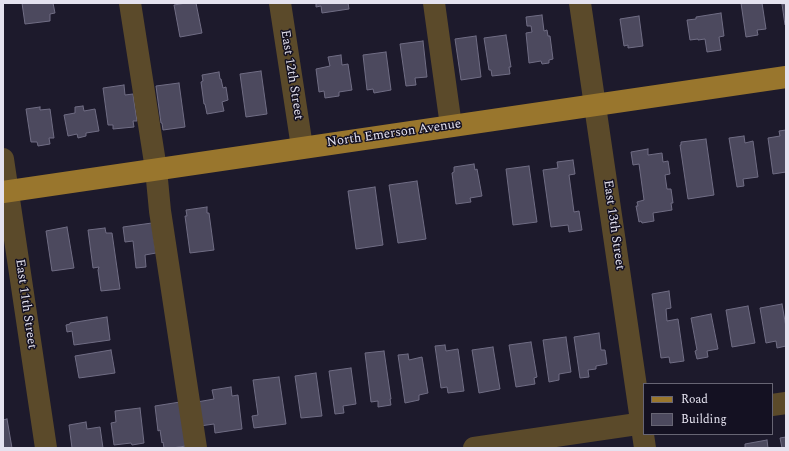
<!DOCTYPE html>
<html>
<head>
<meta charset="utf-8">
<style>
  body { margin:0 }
  #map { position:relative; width:789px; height:451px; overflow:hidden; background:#1d1a2c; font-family:Spectral,serif }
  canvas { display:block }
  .frame { position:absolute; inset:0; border:4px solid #e4e2ef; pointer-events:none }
  .legend { position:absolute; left:643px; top:383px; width:130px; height:52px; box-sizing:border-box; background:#141122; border:1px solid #676574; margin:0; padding:5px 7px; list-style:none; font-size:12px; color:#e4e2ef }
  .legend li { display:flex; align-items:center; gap:8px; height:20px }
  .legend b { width:20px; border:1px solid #676574 }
</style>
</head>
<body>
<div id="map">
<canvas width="789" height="451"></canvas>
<div class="frame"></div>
<ul class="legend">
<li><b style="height:5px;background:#99762d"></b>Road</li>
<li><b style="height:11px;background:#4c495e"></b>Building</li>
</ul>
</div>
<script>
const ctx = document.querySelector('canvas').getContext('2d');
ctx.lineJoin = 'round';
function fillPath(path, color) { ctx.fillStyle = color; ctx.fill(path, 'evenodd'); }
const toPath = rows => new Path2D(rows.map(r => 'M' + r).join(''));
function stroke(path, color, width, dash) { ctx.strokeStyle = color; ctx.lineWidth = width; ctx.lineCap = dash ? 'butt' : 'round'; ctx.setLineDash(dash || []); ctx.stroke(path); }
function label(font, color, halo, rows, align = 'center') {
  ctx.font = font + ' Spectral,serif'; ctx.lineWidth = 3; ctx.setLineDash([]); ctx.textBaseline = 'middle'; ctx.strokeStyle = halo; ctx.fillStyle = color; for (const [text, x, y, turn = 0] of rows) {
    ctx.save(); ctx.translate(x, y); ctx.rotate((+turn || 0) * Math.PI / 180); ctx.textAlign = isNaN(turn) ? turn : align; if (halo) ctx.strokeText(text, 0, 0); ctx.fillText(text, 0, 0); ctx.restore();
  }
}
const building = toPath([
  [22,3,53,3,55,13,50,14,50,21,25,24,22,3],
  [186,3,196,3,202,33,180,37,174,5,186,3],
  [316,3,348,3,349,9,322,13,321,6,316,7,316,3],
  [741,3,762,3,766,29,757,30,758,35,746,37,741,3],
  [782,4,786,4,786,25,785,25,782,4],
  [721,13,724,36,719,37,721,50,707,52,705,39,698,40,698,39,690,40,687,20,696,19,696,17,721,13],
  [542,15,544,31,547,30,548,36,550,36,553,59,549,60,549,63,542,64,541,61,529,63,526,33,532,32,531,26,527,26,526,17,542,15],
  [639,16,643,46,628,48,628,45,624,46,620,19,639,16],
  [506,35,511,67,509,67,510,74,492,76,491,70,489,70,484,38,506,35],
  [476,36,481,77,461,80,455,39,476,36],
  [423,41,427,77,415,78,416,85,406,86,400,44,423,41],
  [386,52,391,90,374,93,373,89,367,90,363,55,386,52],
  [341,55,342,65,348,64,352,90,339,92,339,96,325,98,324,91,319,92,316,69,330,66,328,57,341,55],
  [261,71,267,114,246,117,240,74,261,71],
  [219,72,220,79,221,79,223,88,226,87,228,100,222,102,224,111,207,114,205,104,204,104,201,82,203,81,202,75,219,72],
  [179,83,185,127,163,130,162,123,161,123,156,86,179,83],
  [124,85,125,95,133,94,137,121,133,121,134,127,113,129,113,125,108,125,103,88,124,85],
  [83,106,84,111,95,109,99,131,86,133,86,136,78,138,77,134,68,136,64,115,75,113,75,107,83,106],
  [40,107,40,110,50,109,54,138,49,138,50,144,38,146,37,142,31,142,26,109,40,107],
  [786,130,786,172,773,174,768,138,780,136,779,131,786,130],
  [744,136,745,143,753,141,758,177,743,179,744,186,737,187,729,138,744,136],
  [706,139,714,195,688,199,680,145,681,145,681,142,706,139],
  [648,149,648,155,662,153,663,162,668,161,670,174,665,175,667,189,671,189,673,203,671,203,672,210,653,213,654,221,642,223,641,221,639,222,636,206,638,206,637,202,644,200,639,164,633,165,631,152,648,149],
  [573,160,575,174,569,175,574,212,579,211,582,230,569,232,568,225,551,227,543,170,558,168,557,162,573,160],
  [474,164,475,170,477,169,482,196,470,198,471,202,456,204,452,173,454,172,454,167,474,164],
  [529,166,537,222,513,225,506,169,529,166],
  [417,181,426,239,398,243,389,185,417,181],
  [375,187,383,245,356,249,348,191,375,187],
  [207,207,207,213,209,213,214,250,190,253,185,216,187,216,186,210,207,207],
  [152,223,156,253,145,255,146,267,136,268,133,241,125,242,123,227,152,223],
  [67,227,74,268,52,271,46,231,67,227],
  [105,228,106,233,112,233,120,289,101,291,98,270,99,267,93,268,88,230,105,228],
  [669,291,671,308,666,309,667,321,678,319,684,361,670,363,669,357,661,358,652,294,669,291],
  [782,304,786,327,786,346,777,348,776,341,766,343,760,308,782,304],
  [748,306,755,343,732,347,726,310,748,306],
  [711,314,718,349,707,351,708,357,697,359,695,351,697,350,691,318,711,314],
  [107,317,110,340,74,345,72,331,67,332,66,325,70,324,70,323,107,317],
  [599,333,601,350,605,350,607,364,596,366,596,369,588,370,589,377,580,378,574,337,599,333],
  [566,337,571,372,559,374,559,380,549,382,543,340,566,337],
  [531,342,537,377,534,378,535,384,516,387,509,345,531,342],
  [445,345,446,351,458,349,464,391,448,393,447,387,441,388,435,346,445,345],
  [493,347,500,389,479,393,472,350,493,347],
  [111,350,115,373,79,378,75,356,111,350],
  [384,351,391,399,390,399,391,405,378,407,378,401,371,402,365,353,384,351],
  [408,354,409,360,422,357,428,393,419,395,419,400,405,403,398,355,408,354],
  [351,368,356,404,343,406,344,413,335,414,329,371,351,368],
  [316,373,322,416,301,418,295,376,316,373],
  [279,377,286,424,254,428,252,416,258,415,253,380,279,377],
  [231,387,232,396,238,395,242,429,215,433,214,424,200,426,197,402,214,399,212,390,231,387],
  [180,402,186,446,172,448,164,448,163,442,162,443,160,430,158,431,155,406,180,402],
  [140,408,144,443,132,445,131,443,114,445,111,423,116,422,115,411,140,408],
  [7,419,12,448,3,448,3,420,7,419],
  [86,422,87,429,100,427,103,448,72,448,69,425,86,422],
  [786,437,786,448,782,448,780,438,786,437],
  [767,440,768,448,745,448,745,444,767,440]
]);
const minor = toPath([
  [130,3,156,169,160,211,196,448],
  [280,3,302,147],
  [434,3,451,126],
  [580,3,645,448],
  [3,159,46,448],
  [772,405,786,403],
  [474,448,644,423]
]);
const major = toPath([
  [3,192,786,77]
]);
const streetNames = [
  ["East 12th Street",291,75,81],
  ["North Emerson Avenue",394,134,-8],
  ["East 13th Street",613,225,82],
  ["East 11th Street",25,304,82]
];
fillPath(building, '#4c495e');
stroke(building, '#706d84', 1);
stroke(minor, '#5b4a2a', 22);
stroke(major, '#99762d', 22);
label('13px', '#e4e2ef', '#141122', streetNames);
</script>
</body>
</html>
